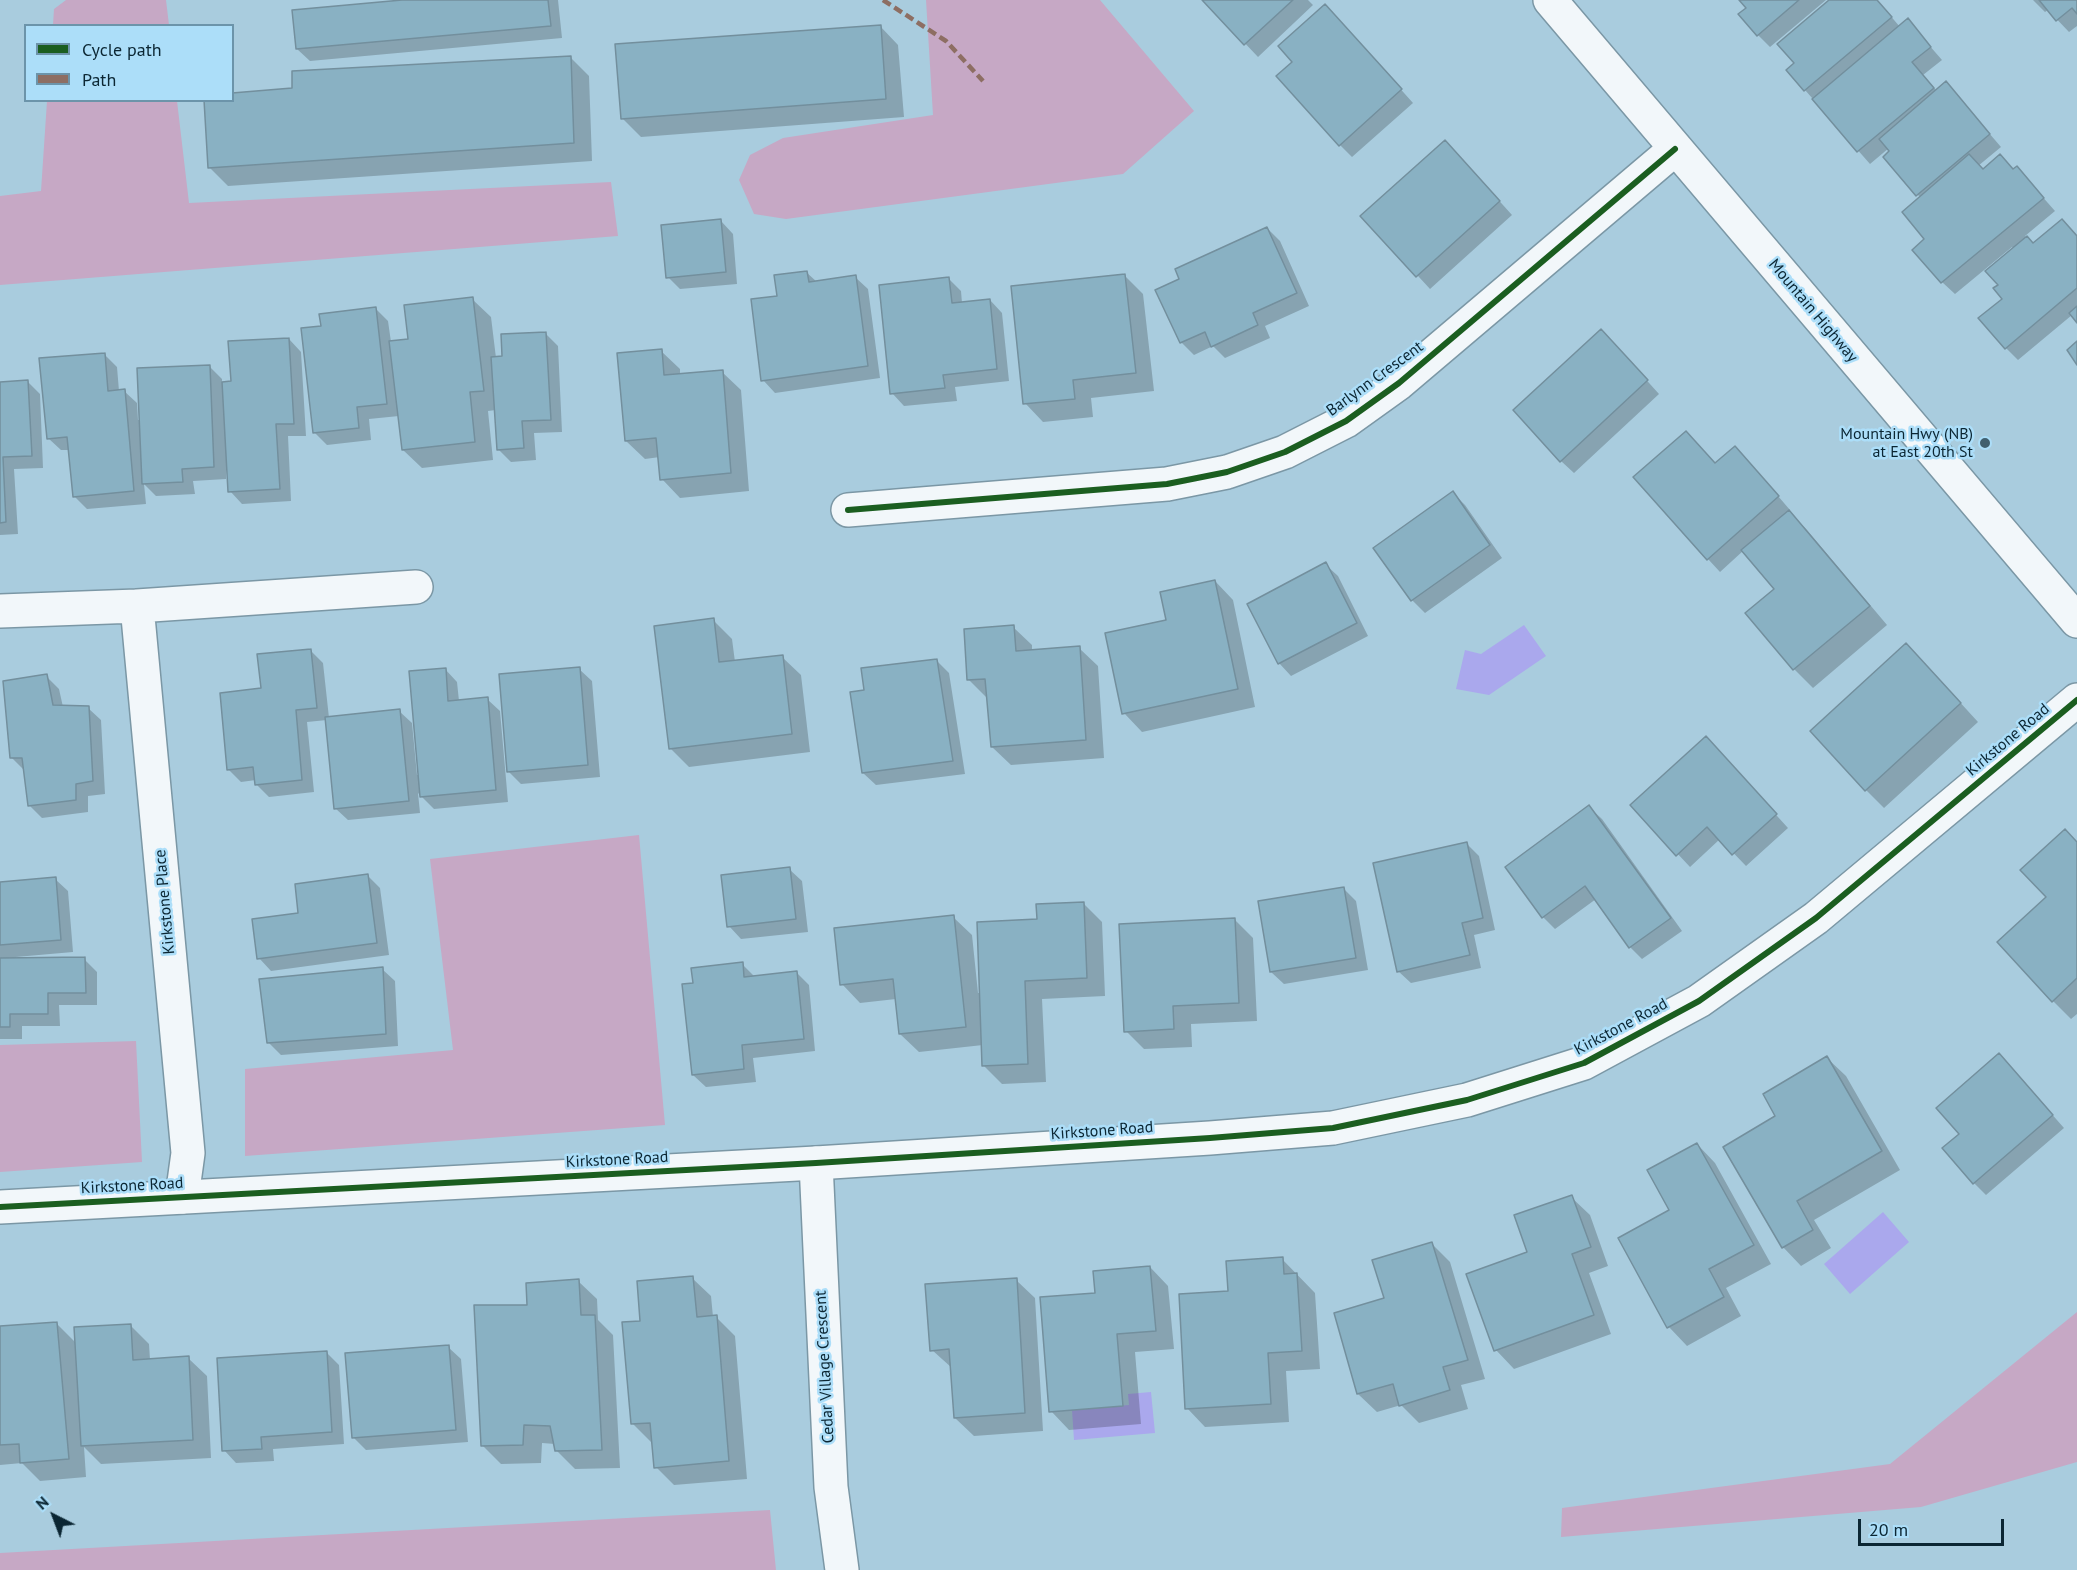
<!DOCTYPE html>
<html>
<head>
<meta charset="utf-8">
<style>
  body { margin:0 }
  #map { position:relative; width:2077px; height:1570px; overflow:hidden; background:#a9ccde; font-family:"PT Sans",sans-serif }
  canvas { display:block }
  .legend { position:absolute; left:24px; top:24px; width:210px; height:78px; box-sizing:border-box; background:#acdef9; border:2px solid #6c94aa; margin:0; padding:8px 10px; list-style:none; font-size:18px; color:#0b2633 }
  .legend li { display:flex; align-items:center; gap:12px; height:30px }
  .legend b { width:30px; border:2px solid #6c94aa }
  .north { position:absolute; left:24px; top:1486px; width:60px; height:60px; -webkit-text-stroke:4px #acdef9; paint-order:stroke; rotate:318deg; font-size:16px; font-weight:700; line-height:24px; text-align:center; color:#0b2633 }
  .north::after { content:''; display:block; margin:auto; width:21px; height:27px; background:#0b2633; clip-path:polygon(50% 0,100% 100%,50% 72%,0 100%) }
  .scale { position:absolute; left:1858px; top:1519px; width:146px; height:27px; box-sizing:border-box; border:3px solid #0b2633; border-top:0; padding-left:8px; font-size:18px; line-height:21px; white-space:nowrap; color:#0b2633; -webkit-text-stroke:4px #acdef9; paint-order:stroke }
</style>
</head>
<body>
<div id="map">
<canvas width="2077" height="1570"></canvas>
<ul class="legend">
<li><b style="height:8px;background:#1b5e20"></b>Cycle path</li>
<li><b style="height:8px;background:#8d6e63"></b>Path</li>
</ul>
<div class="north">N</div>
<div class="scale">20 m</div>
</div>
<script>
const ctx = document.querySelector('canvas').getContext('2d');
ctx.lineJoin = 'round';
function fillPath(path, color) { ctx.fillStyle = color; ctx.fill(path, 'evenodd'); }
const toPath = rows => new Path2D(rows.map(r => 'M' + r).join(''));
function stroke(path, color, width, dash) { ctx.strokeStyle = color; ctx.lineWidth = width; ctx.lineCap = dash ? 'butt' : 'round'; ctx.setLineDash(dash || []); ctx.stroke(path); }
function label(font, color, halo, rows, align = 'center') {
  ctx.font = font + ' "PT Sans",sans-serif'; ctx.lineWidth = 5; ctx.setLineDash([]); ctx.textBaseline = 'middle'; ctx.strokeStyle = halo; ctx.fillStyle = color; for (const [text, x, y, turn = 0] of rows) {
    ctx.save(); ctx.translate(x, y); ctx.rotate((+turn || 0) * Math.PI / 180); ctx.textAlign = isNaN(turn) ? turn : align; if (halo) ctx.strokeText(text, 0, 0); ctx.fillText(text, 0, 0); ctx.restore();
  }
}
const green = toPath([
  [66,0,166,0,169,25,53,25,54,9],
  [926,0,1100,0,1194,111,1123,174,786,219,754,214,739,180,750,155,783,138,933,115],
  [47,101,177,101,189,203,611,182,618,236,0,285,0,196,41,191],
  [639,835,665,1125,245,1156,245,1069,453,1050,430,859],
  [136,1041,142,1162,0,1172,0,1045],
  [2077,1312,2077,1462,1921,1507,1561,1537,1562,1508,1890,1464],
  [770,1510,776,1570,0,1570,0,1553]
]);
const water = toPath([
  [1524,625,1546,656,1489,695,1456,689,1465,650,1481,654],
  [1883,1212,1909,1242,1850,1294,1824,1264],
  [1151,1392,1155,1433,1074,1440,1072,1410,1129,1405,1128,1394]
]);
const shadow = toPath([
  [419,0,558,0,562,38,310,61,297,49],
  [1204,0,1308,0,1313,5,1258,57],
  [1741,0,1826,0,1770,47,1758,35,1748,8],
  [1831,0,1877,0,1900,27,1908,21,1942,60,1923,75,1937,91,1946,83,2001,147,1978,166,1983,171,2014,170,2017,168,2055,211,2025,236,2034,245,2077,237,2077,320,2072,315,2018,360,2006,348,2004,299,2000,285,2014,249,2012,247,1955,294,1942,282,1920,198,1891,151,1889,148,1870,164,1805,90,1796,63],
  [2033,0,2077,0,2077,26,2069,32,2048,10,2045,12],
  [1337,18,1413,103,1352,157,1340,145],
  [880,26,898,45,904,117,641,137,622,118],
  [571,58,589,76,592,161,228,186,209,167,232,100,293,89],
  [1457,154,1512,215,1430,289,1363,216],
  [721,221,733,234,737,284,680,289,668,277],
  [1267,228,1280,241,1309,306,1265,326,1270,338,1225,358,1213,346,1194,355,1181,342,1181,279],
  [806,272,817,282,855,277,868,289,880,378,775,393,763,380,779,297],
  [1125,276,1143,294,1154,391,1091,398,1093,417,1043,422,1025,403],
  [949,279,961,291,962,303,990,300,1002,313,1009,381,955,387,957,401,904,406,892,393],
  [472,299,491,317,496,358,503,357,545,333,558,346,562,432,534,433,536,460,511,462,498,449,496,410,488,411,493,460,422,468,403,450,399,416,369,419,371,440,327,445,314,432,323,327,376,309,388,321,391,342,409,340],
  [289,339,301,352,306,436,288,436,291,501,242,504,230,491,228,470,226,470,226,479,193,481,195,494,156,496,144,484,146,504,87,509,75,497,70,450,61,450,48,438,104,354,117,367,119,391,124,391,137,403,138,420,141,420,209,366,222,379,222,383,232,382],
  [1613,343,1659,394,1574,473,1561,461],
  [661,351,680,369,680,375,722,372,741,390,749,491,680,498,662,479,660,457,645,459,626,441],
  [28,382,40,394,43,468,14,469,18,534,0,535,0,383],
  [1748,461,1790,510,1788,511,1807,530,1887,625,1813,688,1794,669,1747,613,1776,589,1743,551,1720,572,1708,559],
  [1453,493,1465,505,1502,558,1425,613,1412,600,1375,548],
  [1325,564,1338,576,1368,636,1291,676,1279,663],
  [1215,581,1233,600,1255,707,1142,732,1124,713,1168,621],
  [713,620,732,639,735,662,782,657,801,675,810,752,689,767,670,748],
  [1013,627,1032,645,1032,651,1079,648,1098,666,1104,758,1011,765,992,747,987,698,969,680],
  [310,650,323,663,329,718,399,711,412,723,417,775,420,775,445,669,457,682,459,701,487,699,500,711,508,802,434,809,418,793,420,813,348,820,335,808,327,720,307,722,314,792,269,797,256,784,256,780,241,782,228,769,263,690],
  [936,660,949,673,965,774,876,785,863,773,865,691],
  [1924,663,1978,722,1884,808,1866,790],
  [579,669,592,681,600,777,521,784,508,771],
  [46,676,59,689,63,707,88,708,101,720,105,794,88,796,88,812,42,818,30,806,24,770,11,757],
  [1718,751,1788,828,1746,866,1720,839,1690,867,1632,805],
  [1589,807,1602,819,1682,931,1642,959,1630,947,1596,899,1555,929,1543,917],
  [1466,843,1479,856,1495,930,1474,935,1481,968,1411,983,1398,971],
  [2077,843,2077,1014,2071,1019,2053,1001,2048,898],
  [789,869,802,881,808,932,741,939,729,926],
  [368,876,380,888,389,955,271,971,259,958,300,914],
  [55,879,68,891,73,952,16,957,16,959,84,959,97,972,97,1005,59,1005,60,1026,22,1026,22,1039,0,1039,0,883],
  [1343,888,1356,901,1368,970,1284,984,1271,972],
  [1083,903,1102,922,1105,996,1042,999,1046,1082,1002,1084,983,1065,983,1045,919,1052,900,1034,896,999,860,1003,842,984,953,917,972,935,978,993,981,993,1038,920],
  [1235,920,1253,938,1257,1021,1191,1024,1192,1047,1144,1049,1126,1031],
  [742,964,755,977,796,972,809,985,815,1051,753,1058,756,1082,706,1087,693,1075],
  [382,969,395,981,398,1046,281,1055,268,1042],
  [1827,1058,1846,1076,1900,1170,1814,1220,1831,1248,1801,1266,1783,1247,1777,1116],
  [2011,1068,2064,1128,1986,1195,1974,1183,1961,1134],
  [1697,1144,1715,1163,1771,1264,1726,1288,1741,1316,1687,1346,1669,1327,1620,1238,1671,1210],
  [1571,1197,1590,1215,1608,1266,1589,1273,1611,1334,1514,1369,1496,1350,1468,1275,1529,1252],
  [1432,1244,1450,1262,1485,1379,1461,1385,1468,1409,1419,1423,1401,1405,1377,1412,1358,1394,1336,1314,1386,1299],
  [1282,1259,1315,1293,1320,1369,1286,1371,1289,1422,1205,1427,1187,1408,1230,1292],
  [1150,1267,1168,1286,1174,1349,1135,1352,1141,1424,1069,1430,1051,1411,1096,1294],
  [692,1278,711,1296,713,1317,716,1317,735,1336,747,1479,674,1485,656,1467,653,1442,651,1442,633,1424],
  [1016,1280,1035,1298,1043,1431,974,1436,955,1418,952,1368,932,1350],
  [578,1281,597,1299,598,1320,613,1335,620,1468,575,1469,556,1450,555,1444,542,1443,541,1463,501,1464,482,1445,529,1306],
  [56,1323,77,1344,130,1325,149,1344,150,1360,188,1358,207,1376,211,1458,101,1464,84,1447,86,1477,40,1481,22,1463,0,1465,0,1328],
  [448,1347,461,1359,468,1442,366,1450,354,1438],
  [327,1353,339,1365,344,1444,273,1449,274,1461,236,1463,224,1450]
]);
const building = toPath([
  [402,0,548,0,551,26,296,49,292,10,402,0],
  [1202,0,1293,0,1244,45,1202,0],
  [1739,0,1799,0,1757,36,1738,14,1746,8,1739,0],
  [1829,0,1877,0,1892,17,1804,91,1786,70,1794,63,1777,44,1829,0],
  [2039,0,2077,0,2077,14,2072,8,2056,21,2039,0],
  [1325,4,1402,89,1339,146,1276,76,1292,62,1278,46,1325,4],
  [1908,18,1931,47,1912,62,1934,88,1857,152,1812,99,1908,18],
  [881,25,886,99,621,119,615,44,881,25],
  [571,56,574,143,208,168,204,100,232,100,232,93,292,88,292,71,571,56],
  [1946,81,1990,134,1916,196,1883,157,1889,151,1879,139,1946,81],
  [1445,140,1500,201,1416,277,1360,216,1445,140],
  [1969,154,1983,169,2000,154,2013,169,2017,166,2044,198,1941,283,1912,250,1924,239,1902,212,1969,154],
  [721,219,726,272,666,278,661,225,721,219],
  [2062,219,2077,236,2077,288,2005,349,1978,318,2002,299,1993,288,1998,285,1985,271,2027,236,2033,243,2062,219],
  [1267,227,1297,293,1253,313,1258,325,1211,347,1205,332,1180,343,1155,290,1179,279,1175,269,1267,227],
  [807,271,809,282,856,275,868,366,761,381,751,299,777,296,774,275,807,271],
  [1125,274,1136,373,1073,380,1075,399,1023,404,1011,286,1125,274],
  [949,277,952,303,990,299,997,369,943,375,945,388,890,394,879,285,949,277],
  [473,297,484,391,470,392,475,442,402,450,389,341,408,339,404,305,473,297],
  [2077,306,2077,323,2069,313,2077,306],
  [376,307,387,404,357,407,359,428,313,433,301,328,321,326,319,314,376,307],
  [1601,329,1648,380,1560,462,1513,410,1601,329],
  [546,332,551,420,522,421,524,448,497,450,491,357,502,356,501,334,546,332],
  [289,338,294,424,276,424,280,489,228,492,222,382,231,381,228,341,289,338],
  [2077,341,2077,365,2067,350,2077,341],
  [662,349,664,375,723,370,731,473,660,480,656,438,625,441,617,353,662,349],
  [105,353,108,391,125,389,134,491,73,497,67,437,47,439,39,358,105,353],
  [210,365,214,467,182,469,183,482,142,484,137,368,210,365],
  [28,380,32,456,3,457,6,522,0,523,0,382,28,380],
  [1686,431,1715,463,1735,446,1779,496,1707,560,1633,477,1686,431],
  [1453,491,1490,545,1411,601,1373,548,1453,491],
  [1789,510,1870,606,1793,670,1745,613,1774,589,1741,550,1789,510],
  [1326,562,1357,623,1278,664,1247,604,1326,562],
  [1215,580,1238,689,1122,714,1105,633,1166,620,1160,592,1215,580],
  [714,618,719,662,783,655,792,734,669,749,654,626,714,618],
  [1014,625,1016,651,1080,646,1086,740,991,747,985,679,967,680,964,629,1014,625],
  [1906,643,1961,703,1865,791,1810,731,1906,643],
  [311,649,317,708,296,710,302,780,255,785,253,767,227,770,220,693,261,688,257,654,311,649],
  [937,659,953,761,862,773,850,692,864,690,861,668,937,659],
  [580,667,588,765,507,772,499,674,580,667],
  [446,668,448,701,488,697,496,790,420,797,409,671,446,668],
  [47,674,53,705,89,706,93,781,76,784,76,800,28,806,22,758,10,758,3,681,47,674],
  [400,709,409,801,334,809,325,717,400,709],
  [1706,736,1777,814,1732,855,1707,827,1676,856,1630,805,1706,736],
  [1589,805,1671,918,1629,948,1585,886,1542,918,1505,867,1589,805],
  [2065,829,2077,842,2077,978,2052,1002,1997,942,2046,897,2020,870,2065,829],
  [1467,842,1483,918,1462,923,1470,955,1397,972,1373,863,1467,842],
  [790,867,796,919,727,927,721,875,790,867],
  [368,874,377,943,257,959,252,919,298,913,295,884,368,874],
  [56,877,61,940,0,945,0,882,56,877],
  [1344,887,1356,958,1270,972,1258,901,1344,887],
  [1084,902,1087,978,1025,981,1028,1064,982,1066,977,922,1037,919,1036,904,1084,902],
  [954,915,966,1027,899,1034,893,979,840,985,834,928,954,915],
  [1235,918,1239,1003,1173,1006,1174,1029,1124,1032,1119,924,1235,918],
  [85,957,86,993,48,993,48,1014,10,1014,10,1027,0,1027,0,958,85,957],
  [743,962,744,977,797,971,804,1039,742,1045,744,1069,692,1075,682,984,693,983,691,968,743,962],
  [383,967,386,1034,267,1043,259,979,383,967],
  [1999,1053,2053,1115,1973,1184,1942,1148,1959,1134,1936,1108,1999,1053],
  [1827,1056,1882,1151,1797,1201,1813,1230,1782,1248,1723,1147,1775,1116,1763,1094,1827,1056],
  [1697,1143,1754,1245,1709,1269,1724,1297,1667,1328,1618,1238,1669,1210,1647,1170,1697,1143],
  [1572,1195,1591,1247,1572,1254,1594,1315,1494,1351,1466,1274,1527,1252,1514,1215,1572,1195],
  [1432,1242,1468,1360,1443,1367,1450,1390,1399,1406,1393,1384,1357,1394,1334,1313,1384,1298,1372,1260,1432,1242],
  [1283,1257,1284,1274,1297,1273,1302,1351,1268,1353,1271,1404,1185,1409,1179,1294,1228,1291,1226,1261,1283,1257],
  [1150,1266,1156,1331,1117,1334,1123,1406,1049,1412,1040,1297,1095,1293,1093,1271,1150,1266],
  [693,1276,697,1317,717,1315,729,1461,654,1468,650,1423,631,1424,622,1322,640,1321,637,1281,693,1276],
  [1017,1278,1025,1413,954,1418,949,1349,930,1351,925,1284,1017,1278],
  [579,1279,581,1315,595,1315,602,1450,555,1451,550,1426,524,1425,523,1445,481,1446,474,1305,527,1305,526,1283,579,1279],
  [57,1322,69,1459,20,1463,19,1444,0,1445,0,1326,57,1322],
  [131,1324,133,1360,189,1356,193,1440,81,1446,74,1327,131,1324],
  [449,1345,456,1430,352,1438,345,1353,449,1345],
  [327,1351,332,1432,261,1437,262,1449,222,1451,217,1358,327,1351]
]);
const minor = toPath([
  [848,510,1167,484,1227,472,1285,452,1346,421,1399,383,1675,149],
  [137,606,188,1153,182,1197],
  [0,611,137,606,416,587],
  [816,1163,831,1487,842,1570]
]);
const tertiary = toPath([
  [0,1207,816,1163,1210,1138,1333,1128,1467,1100,1584,1063,1699,1001,1816,918,2077,700]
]);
const secondary = toPath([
  [1550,0,2077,621]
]);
const quiet = toPath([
  [883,0,946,41,983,81]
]);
const cycleway = toPath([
  [848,510,1167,484,1227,472,1285,452,1346,421,1399,383,1675,149],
  [0,1207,816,1163,1210,1138,1333,1128,1467,1100,1584,1063,1699,1001,1816,918,2077,700]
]);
const markers = [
  [1985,443,6,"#42606f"]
];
const streetNames = [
  ["Mountain Highway",1813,311,50],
  ["Barlynn Crescent",1375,379,-36],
  ["Kirkstone Road",2008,740,-40],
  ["Kirkstone Place",165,902,-95],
  ["Kirkstone Road",1621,1027,-28],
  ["Kirkstone Road",1102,1131,-4],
  ["Kirkstone Road",617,1160,-3],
  ["Kirkstone Road",132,1186,-3],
  ["Cedar Village Crescent",825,1367,-93]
];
const poiNames = [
  ["Mountain Hwy (NB)",1973,434],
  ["at East 20th St",1973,452]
];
fillPath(green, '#c6a8c5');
fillPath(water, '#aaa8ed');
fillPath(shadow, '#0003');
fillPath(building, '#89b1c3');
stroke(building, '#738f9d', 1.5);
stroke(minor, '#7b97a5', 36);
stroke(tertiary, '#7b97a5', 36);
stroke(secondary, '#7b97a5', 36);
stroke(minor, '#f2f7fa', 33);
stroke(tertiary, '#f2f7fa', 33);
stroke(secondary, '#f2f7fa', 33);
stroke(quiet, '#8d6e63', 4.5, [9, 4.5]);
stroke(cycleway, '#1b5e20', 6);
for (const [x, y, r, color] of markers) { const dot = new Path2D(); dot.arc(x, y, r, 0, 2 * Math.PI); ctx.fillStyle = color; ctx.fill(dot); stroke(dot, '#acdef9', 2); }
label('16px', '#0b2633', '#acdef9', streetNames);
label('16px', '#0b2633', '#acdef9', poiNames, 'right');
</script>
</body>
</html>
